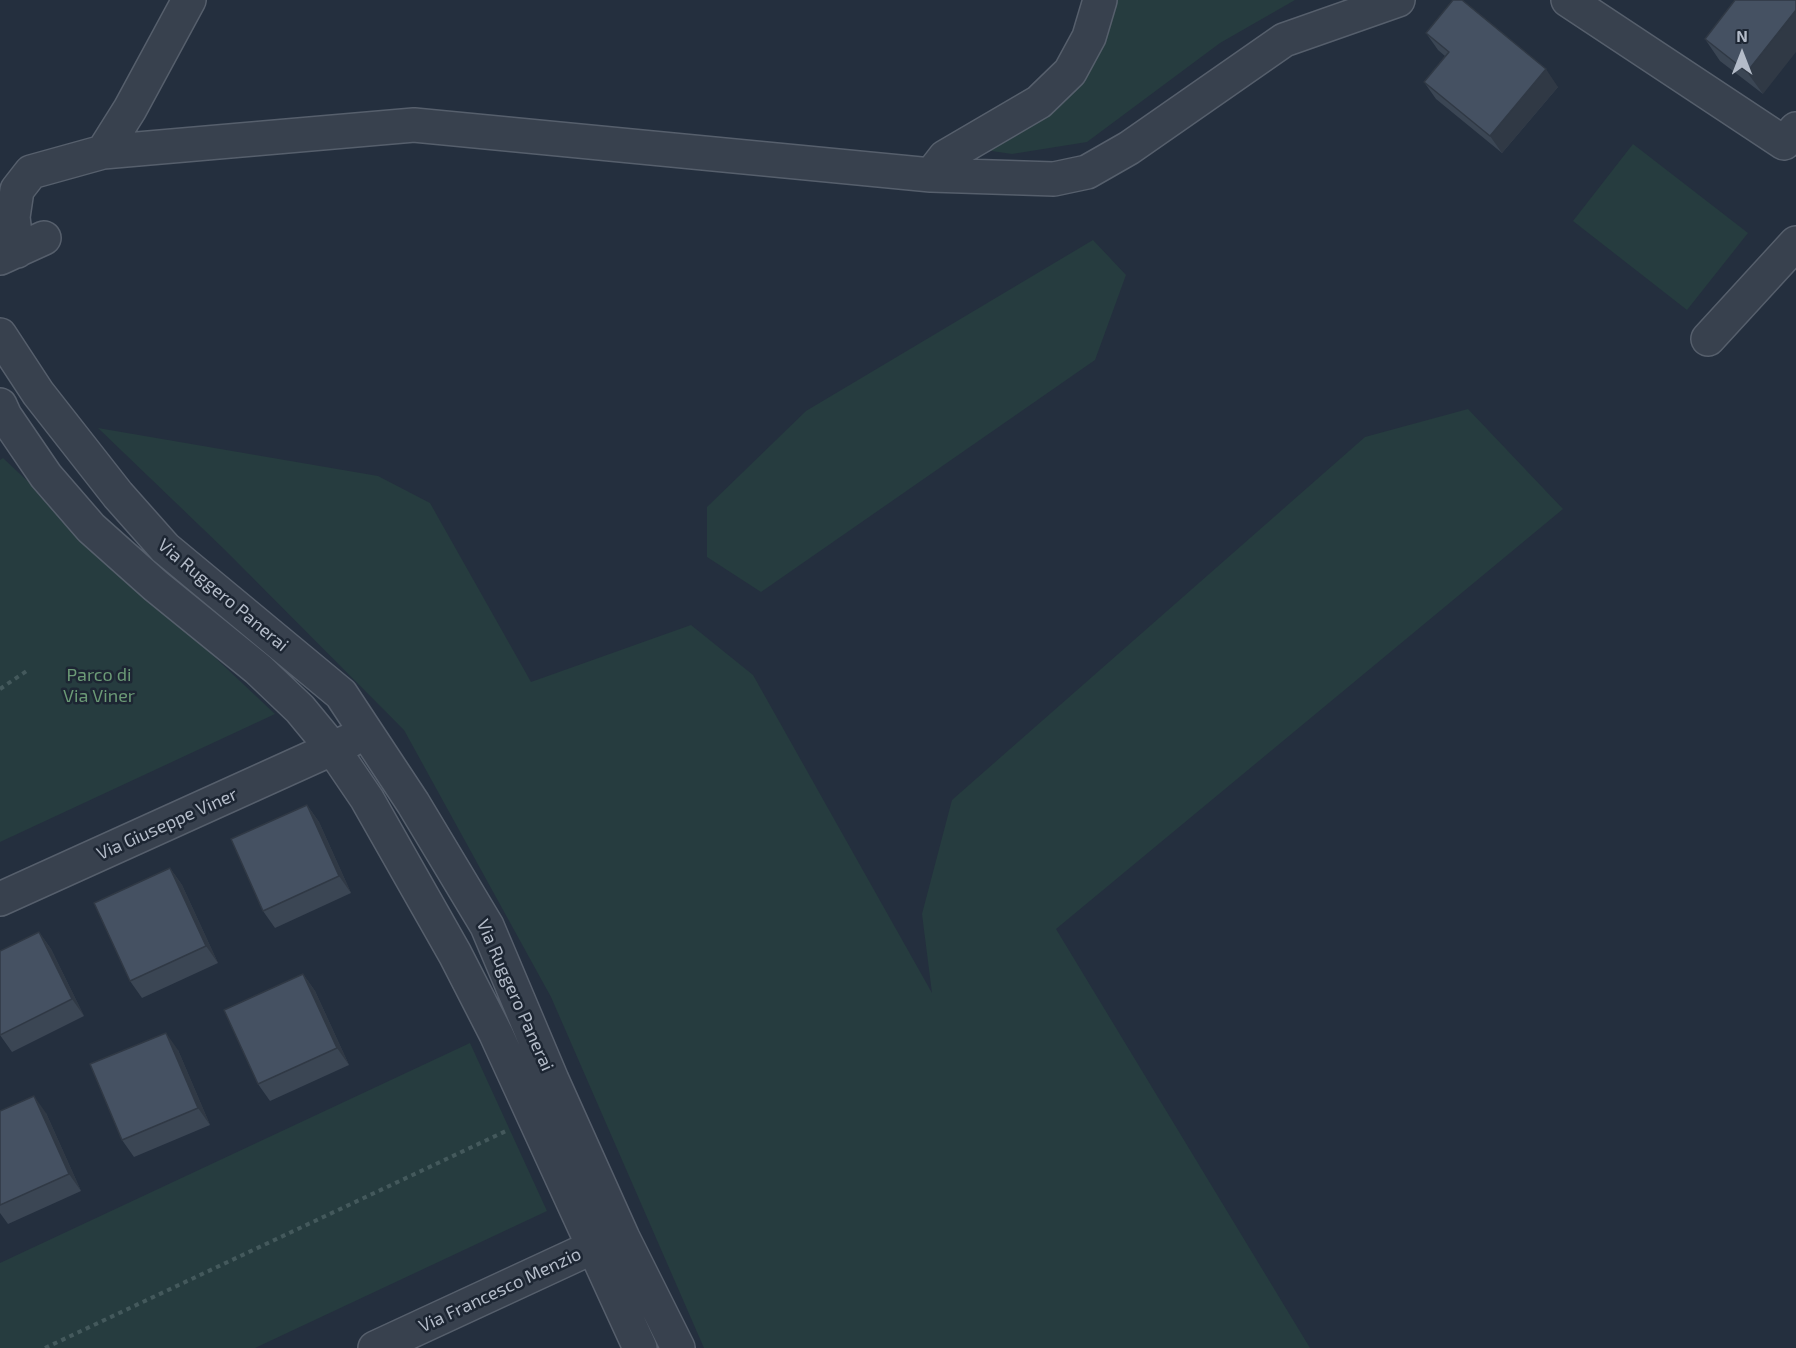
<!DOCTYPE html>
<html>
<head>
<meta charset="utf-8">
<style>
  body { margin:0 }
  #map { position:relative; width:1796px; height:1348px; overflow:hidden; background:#242f3e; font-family:"Exo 2",sans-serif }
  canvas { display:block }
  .north { position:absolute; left:1712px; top:24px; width:60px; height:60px; -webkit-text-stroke:4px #1d2633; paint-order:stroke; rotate:0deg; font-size:16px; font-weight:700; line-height:24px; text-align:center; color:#b4bcc9 }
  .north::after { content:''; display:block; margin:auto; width:21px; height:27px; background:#b4bcc9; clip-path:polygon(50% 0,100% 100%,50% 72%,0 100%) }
</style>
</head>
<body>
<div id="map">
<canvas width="1796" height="1348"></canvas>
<div class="north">N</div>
</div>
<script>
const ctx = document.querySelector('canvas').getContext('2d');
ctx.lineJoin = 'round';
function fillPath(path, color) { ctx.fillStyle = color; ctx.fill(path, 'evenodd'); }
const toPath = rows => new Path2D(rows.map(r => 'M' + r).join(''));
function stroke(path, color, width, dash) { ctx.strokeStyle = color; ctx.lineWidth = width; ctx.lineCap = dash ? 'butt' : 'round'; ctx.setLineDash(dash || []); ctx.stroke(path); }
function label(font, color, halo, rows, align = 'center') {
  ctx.font = font + ' "Exo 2",sans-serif'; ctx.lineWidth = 5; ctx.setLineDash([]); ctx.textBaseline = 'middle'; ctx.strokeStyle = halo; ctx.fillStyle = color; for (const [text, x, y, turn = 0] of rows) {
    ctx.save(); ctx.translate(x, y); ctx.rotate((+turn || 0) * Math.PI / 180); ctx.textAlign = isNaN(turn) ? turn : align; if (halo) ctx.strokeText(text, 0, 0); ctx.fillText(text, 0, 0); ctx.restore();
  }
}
const green = toPath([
  [1107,0,1295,0,1220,43,1087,142,1012,154,978,149,1016,120],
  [1633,144,1748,233,1687,310,1573,221],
  [1093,240,1126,275,1095,360,761,592,707,557,707,507,806,411],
  [1468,409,1563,509,1056,929,1310,1348,704,1348,551,997,404,730,226,551,98,428,378,476,430,503,531,682,691,625,753,675,932,993,922,914,952,800,1365,437],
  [3,458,275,714,0,842,0,460],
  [470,1043,547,1211,255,1348,0,1348,0,1263]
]);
const path = toPath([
  [0,689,28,670],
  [45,1348,506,1131]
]);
const minor = toPath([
  [1568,0,1784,143,1796,129],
  [103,152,130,109,189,0],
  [931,175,945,157,1039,102,1070,72,1089,37,1100,0],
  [17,251,13,217,17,190,31,172,103,152,414,125,931,175,1054,179,1087,172,1129,148,1284,40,1398,0],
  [0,258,44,238],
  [0,335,38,393,118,495,165,548,341,694,413,803,487,926,552,1080,623,1238,678,1348],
  [1708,339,1796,243],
  [0,405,5,416,46,476,91,528,156,586,258,669,300,709,333,749,367,799,455,954,496,1034,640,1348],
  [0,899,351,740],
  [375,1348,593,1247,613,1241]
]);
const wall = toPath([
  [1735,0,1763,94,1720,61,1705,39],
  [1426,33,1558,87,1502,153,1436,99,1424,82,1445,56,1438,50],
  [307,805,319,822,351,893,275,928,263,911],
  [170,868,182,885,218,963,142,998,130,981],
  [39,932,51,949,84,1016,12,1052,0,1035,0,951],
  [303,974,315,991,349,1065,270,1101,258,1084],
  [178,1050,210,1125,134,1157,122,1140],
  [0,1111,46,1113,81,1191,8,1224,0,1213]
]);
const shadedWall = toPath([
  [1796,10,1796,52,1763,94,1747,72],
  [1546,69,1558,87,1502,153,1490,136],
  [307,805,319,822,351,893,339,876],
  [170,868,182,885,218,963,206,946],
  [39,932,51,949,84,1016,72,999],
  [303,974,315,991,349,1065,337,1048],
  [166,1033,178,1050,210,1125,198,1108],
  [34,1096,46,1113,81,1191,69,1174]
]);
const building = toPath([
  [1453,0,1462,0,1546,69,1490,136,1424,82,1449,52,1426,33,1453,0],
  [1735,0,1796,0,1796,10,1747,72,1705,39,1735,0],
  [307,805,339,876,263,911,231,839,307,805],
  [170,868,206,946,130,981,94,903,170,868],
  [39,932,72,999,0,1035,0,951,39,932],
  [303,974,337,1048,258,1084,224,1010,303,974],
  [166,1033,198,1108,122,1140,90,1064,166,1033],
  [34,1096,69,1174,0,1205,0,1111,34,1096]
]);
const streetNames = [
  ["Via Ruggero Panerai",223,595,40],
  ["Via Giuseppe Viner",167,824,-24],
  ["Via Ruggero Panerai",515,995,66],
  ["Via Francesco Menzio",500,1290,-25]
];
const parkNames = [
  ["Parco di",99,675],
  ["Via Viner",99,696]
];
fillPath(green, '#263c3f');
stroke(minor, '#565f6c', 36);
stroke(path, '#44595c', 4, [4.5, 4.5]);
stroke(minor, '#38414e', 33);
fillPath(wall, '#3b4654');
fillPath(shadedWall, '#303945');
fillPath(building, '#455162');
stroke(building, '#303945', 1.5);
label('18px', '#b4bcc9', '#1d2633', streetNames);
label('18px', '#6b9a76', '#1d2633', parkNames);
</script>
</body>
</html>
